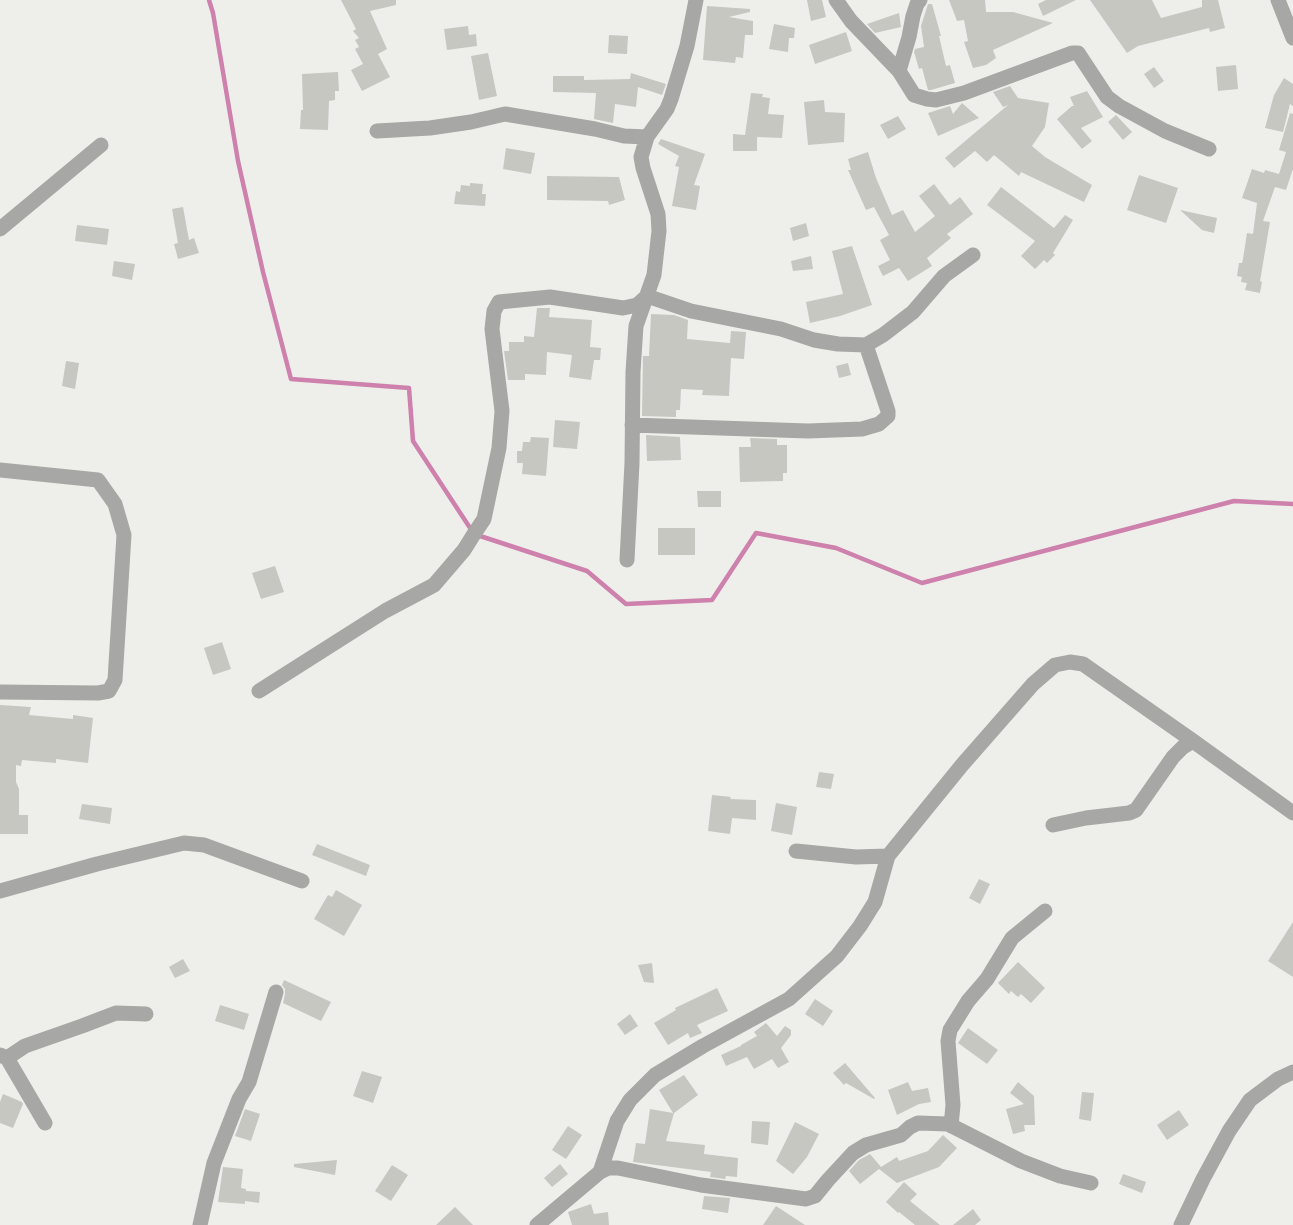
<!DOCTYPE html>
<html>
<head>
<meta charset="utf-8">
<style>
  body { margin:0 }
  canvas { display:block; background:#eeefea }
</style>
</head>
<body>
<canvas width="1293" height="1225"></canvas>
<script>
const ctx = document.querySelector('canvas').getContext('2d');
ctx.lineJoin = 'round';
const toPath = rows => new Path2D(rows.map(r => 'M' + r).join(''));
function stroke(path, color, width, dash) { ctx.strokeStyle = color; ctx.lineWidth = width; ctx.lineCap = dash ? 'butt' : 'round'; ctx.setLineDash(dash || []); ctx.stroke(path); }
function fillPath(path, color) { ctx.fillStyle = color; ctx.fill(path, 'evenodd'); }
const stream = toPath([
  [209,0,213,13,238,161,263,272,291,379,409,388,413,441,474,534,587,571,626,604,712,600,756,533,836,548,922,583,1234,501,1293,504]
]);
const building = toPath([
  [341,0,396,0,396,5,370,11,387,49,378,54,390,77,362,91,351,70,363,64,355,49,359,47,355,40,359,38,353,31,356,29],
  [807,0,822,0,826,17,811,21],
  [949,0,985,0,986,12,1013,12,1053,23,993,50,996,58,986,65,973,68,964,42,968,41,964,20,957,21],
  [1046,0,1076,0,1043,16,1038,4],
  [1090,0,1152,0,1161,18,1202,7,1202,0,1218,0,1225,28,1210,32,1209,28,1138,46,1127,53],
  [928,4,932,4,941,36,939,36,946,66,950,65,955,83,931,90,928,90,922,68,919,69,914,52,915,49,924,47,921,26],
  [707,6,750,9,750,12,729,17,753,21,753,35,745,35,743,58,736,57,735,63,703,60],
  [899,13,901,27,875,33,867,24],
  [774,24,795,28,794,38,789,38,788,52,769,49],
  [468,26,469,35,476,34,477,46,447,50,444,29],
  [846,32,852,51,815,64,809,45],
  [609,35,628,36,627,54,608,53],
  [488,53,497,96,479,100,471,56],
  [1236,65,1238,89,1218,91,1216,67],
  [1154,67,1164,81,1154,88,1144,74],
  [338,72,339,91,335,91,335,100,329,101,328,130,300,129,301,110,303,110,302,74],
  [631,73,666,84,662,95,638,87,636,107,615,104,613,123,594,119,596,93,553,92,553,76,584,76,584,80,630,79],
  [1284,78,1293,84,1293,106,1290,104,1283,132,1265,128,1274,95],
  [1010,86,1018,98,1049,103,1045,127,1032,146,1045,157,1092,185,1084,202,1021,172,1019,176,994,155,987,162,975,151,954,168,945,158,1008,105,1003,107,993,92],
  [1087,91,1103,117,1081,128,1092,141,1082,149,1057,119,1072,106,1074,106,1070,97],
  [751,93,763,94,762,97,770,98,768,114,784,115,782,138,757,137,757,151,733,151,733,134,745,135],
  [824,100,825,112,845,113,844,142,808,145,804,102],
  [962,103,979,118,938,136,928,113,950,106,953,114],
  [1290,113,1293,114,1293,169,1286,190,1275,187,1263,221,1270,222,1260,281,1262,282,1260,293,1245,290,1247,283,1241,282,1242,277,1237,276,1239,263,1242,263,1243,259,1247,233,1253,234,1257,203,1242,198,1252,169,1264,173,1265,170,1279,174,1286,152,1279,150],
  [1116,115,1132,132,1123,140,1108,122],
  [898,116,906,129,888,139,880,125],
  [661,139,705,154,694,185,700,186,696,210,672,206,679,167,675,166,679,156,658,144],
  [506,148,535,153,531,174,503,169],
  [868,152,876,178,892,215,903,210,915,232,935,216,919,196,934,184,950,205,960,197,973,214,947,234,951,238,927,258,932,266,908,281,899,268,883,276,878,266,890,260,880,240,889,235,874,207,866,210,848,170,851,170,848,159],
  [1139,175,1178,188,1166,223,1127,210],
  [547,176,619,177,625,200,609,205,608,201,547,200],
  [470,183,483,184,482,194,486,194,485,206,454,204,456,191,460,192,461,185,470,186],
  [1001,187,1054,228,1065,215,1073,220,1053,253,1055,255,1047,263,1044,260,1035,269,1021,256,1035,241,987,205],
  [183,207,189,240,194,238,199,253,178,259,174,244,178,243,172,209],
  [1180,210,1217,218,1214,233,1202,230],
  [806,223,809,236,793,241,790,228],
  [77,225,109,229,107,245,75,241],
  [852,246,872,305,840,316,810,323,806,302,843,294,832,251],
  [811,256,813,269,793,271,791,261],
  [114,261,135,264,132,280,112,276],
  [537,308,550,308,549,317,592,320,590,347,601,348,600,360,594,360,591,380,569,377,572,355,547,352,546,375,525,374,525,380,508,380,504,351,509,351,509,342,524,342,524,336,534,337],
  [651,314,674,315,688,320,687,339,730,343,731,331,746,332,744,359,731,358,729,396,702,395,703,390,681,389,680,410,676,410,676,417,642,416,643,356,649,356],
  [66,361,79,363,75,389,62,386],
  [848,363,851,375,839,378,836,366],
  [555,420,580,422,577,449,553,447],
  [646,435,680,437,681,460,647,461],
  [531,437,549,438,546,476,522,474,523,463,517,463,517,451,522,451,523,442,530,442],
  [750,438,777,439,777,445,787,445,787,473,783,473,783,481,740,482,739,447,751,447],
  [697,491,721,491,721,507,698,507],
  [658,528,695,528,695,555,658,555],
  [275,566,284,592,261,599,252,573],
  [222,642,231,669,213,675,204,648],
  [0,705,31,707,29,715,73,719,73,715,93,718,88,763,56,759,56,763,22,760,21,766,16,765,16,782,19,789,19,815,28,815,28,834,0,834],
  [819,772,834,774,831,789,816,787],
  [712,795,731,797,730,799,756,800,756,820,732,818,730,834,708,831],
  [776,803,797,807,792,835,771,831],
  [82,804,112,808,110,824,79,819],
  [317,844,370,865,366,876,312,855],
  [979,879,990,884,980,904,969,898],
  [336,890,362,905,344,936,314,919,328,895,332,897],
  [1293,922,1293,977,1268,961],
  [183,959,190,971,175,978,169,967],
  [1018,962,1045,988,1031,1003,1021,994,1018,997,1011,991,1009,994,998,983],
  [652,963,654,983,644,982,638,965],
  [284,980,331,1002,321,1021,283,1003,285,994,285,989,282,985],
  [717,988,728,1011,697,1025,702,1033,690,1038,688,1033,668,1045,654,1023,676,1010,675,1008],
  [815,999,833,1011,823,1026,805,1014],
  [220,1005,249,1014,244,1030,215,1021],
  [630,1014,638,1026,625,1035,617,1024],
  [766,1023,777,1036,785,1026,791,1030,791,1035,781,1048,789,1062,778,1068,772,1059,754,1069,747,1057,726,1066,721,1055,741,1046,741,1045,757,1036,754,1032],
  [968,1028,998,1050,987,1064,958,1043],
  [845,1063,875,1098,874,1099,846,1083,844,1085,833,1073],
  [362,1071,382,1077,373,1103,353,1096],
  [684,1075,698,1095,674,1113,666,1141,705,1145,704,1154,738,1158,737,1177,726,1176,725,1179,710,1177,711,1172,633,1162,636,1143,645,1144,650,1109,673,1113,659,1090],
  [908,1082,912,1091,928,1088,931,1102,919,1104,897,1115,888,1090],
  [1018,1082,1034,1096,1035,1125,1024,1125,1025,1131,1013,1134,1006,1109,1024,1104,1010,1093],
  [1082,1092,1094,1093,1091,1121,1079,1119],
  [3,1094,22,1102,23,1104,13,1128,0,1123,0,1102],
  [245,1109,260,1114,251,1141,235,1136],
  [1179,1110,1189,1125,1167,1140,1157,1125],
  [752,1121,770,1122,768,1145,751,1143],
  [795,1122,819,1134,807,1157,793,1174,776,1161],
  [568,1126,582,1135,566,1159,552,1150],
  [943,1135,957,1148,939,1167,897,1183,879,1169,860,1184,849,1171,859,1160,870,1154,881,1167,897,1157,899,1161,928,1151],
  [337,1160,335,1175,294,1167,294,1164],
  [560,1164,568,1174,552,1187,544,1178],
  [392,1165,408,1175,391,1201,375,1191],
  [223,1167,243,1169,241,1188,246,1189,246,1191,260,1192,259,1203,245,1201,245,1204,218,1202],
  [1123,1174,1146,1182,1142,1193,1119,1184],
  [904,1182,917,1194,910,1201,940,1225,915,1225,899,1212,898,1213,886,1202],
  [704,1196,730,1198,728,1213,702,1209],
  [591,1204,594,1214,608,1212,609,1225,572,1225,568,1212],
  [776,1206,805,1225,763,1225],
  [455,1207,473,1225,436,1225],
  [973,1209,981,1220,975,1225,953,1225]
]);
const minor = toPath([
  [836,0,851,21,899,71,914,95,927,99,936,100,964,93,1072,53,1078,53,1107,97,1119,106,1165,131,1209,149],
  [1278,0,1293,38],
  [899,71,909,37,913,16,917,4,920,0],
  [377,131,430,128,471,122,505,114,595,129,624,136,647,137],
  [0,229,101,145],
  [632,425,808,431,862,429,879,424,888,416,888,411,866,345],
  [0,470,98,480,115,504,124,535,115,680,109,691,98,693,0,692],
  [627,560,632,463,633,372,636,326,654,275,659,231,658,214,643,168,641,157,647,137,667,109,671,99,687,46,696,0],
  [259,691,385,611,434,585,464,550,474,534,484,519,499,448,502,411,492,329,494,311,499,302,550,297,623,308,637,305,647,296,691,311,781,329,814,340,838,344,866,345,883,335,913,312,944,276,973,255],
  [1053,825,1086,818,1129,813,1136,810,1173,757,1183,747,1193,741],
  [796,851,856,857,888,856],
  [0,891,97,864,184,843,204,845,302,881],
  [0,1055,7,1058,45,1123],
  [7,1058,25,1046,82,1026,116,1013,146,1014],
  [951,1126,953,1105,948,1041,950,1030,968,1001,987,979,1012,938,1045,911],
  [600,1172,617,1121,630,1100,655,1075,703,1046,789,999,837,956,860,926,875,902,888,856,962,765,1033,684,1055,665,1070,662,1083,664,1193,741,1293,813],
  [200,1225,214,1163,239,1099,249,1082,276,992],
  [537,1225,600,1172,608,1168,618,1168,701,1185,806,1199,815,1196,828,1180,853,1153,866,1145,901,1135,910,1127,918,1123,948,1124,1021,1161,1060,1176,1091,1183],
  [1181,1225,1203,1179,1229,1131,1250,1100,1278,1079,1293,1072]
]);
stroke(stream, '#cd81ac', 4.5);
fillPath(building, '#c7c7c2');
stroke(minor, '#a7a7a5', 15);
</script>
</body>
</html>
